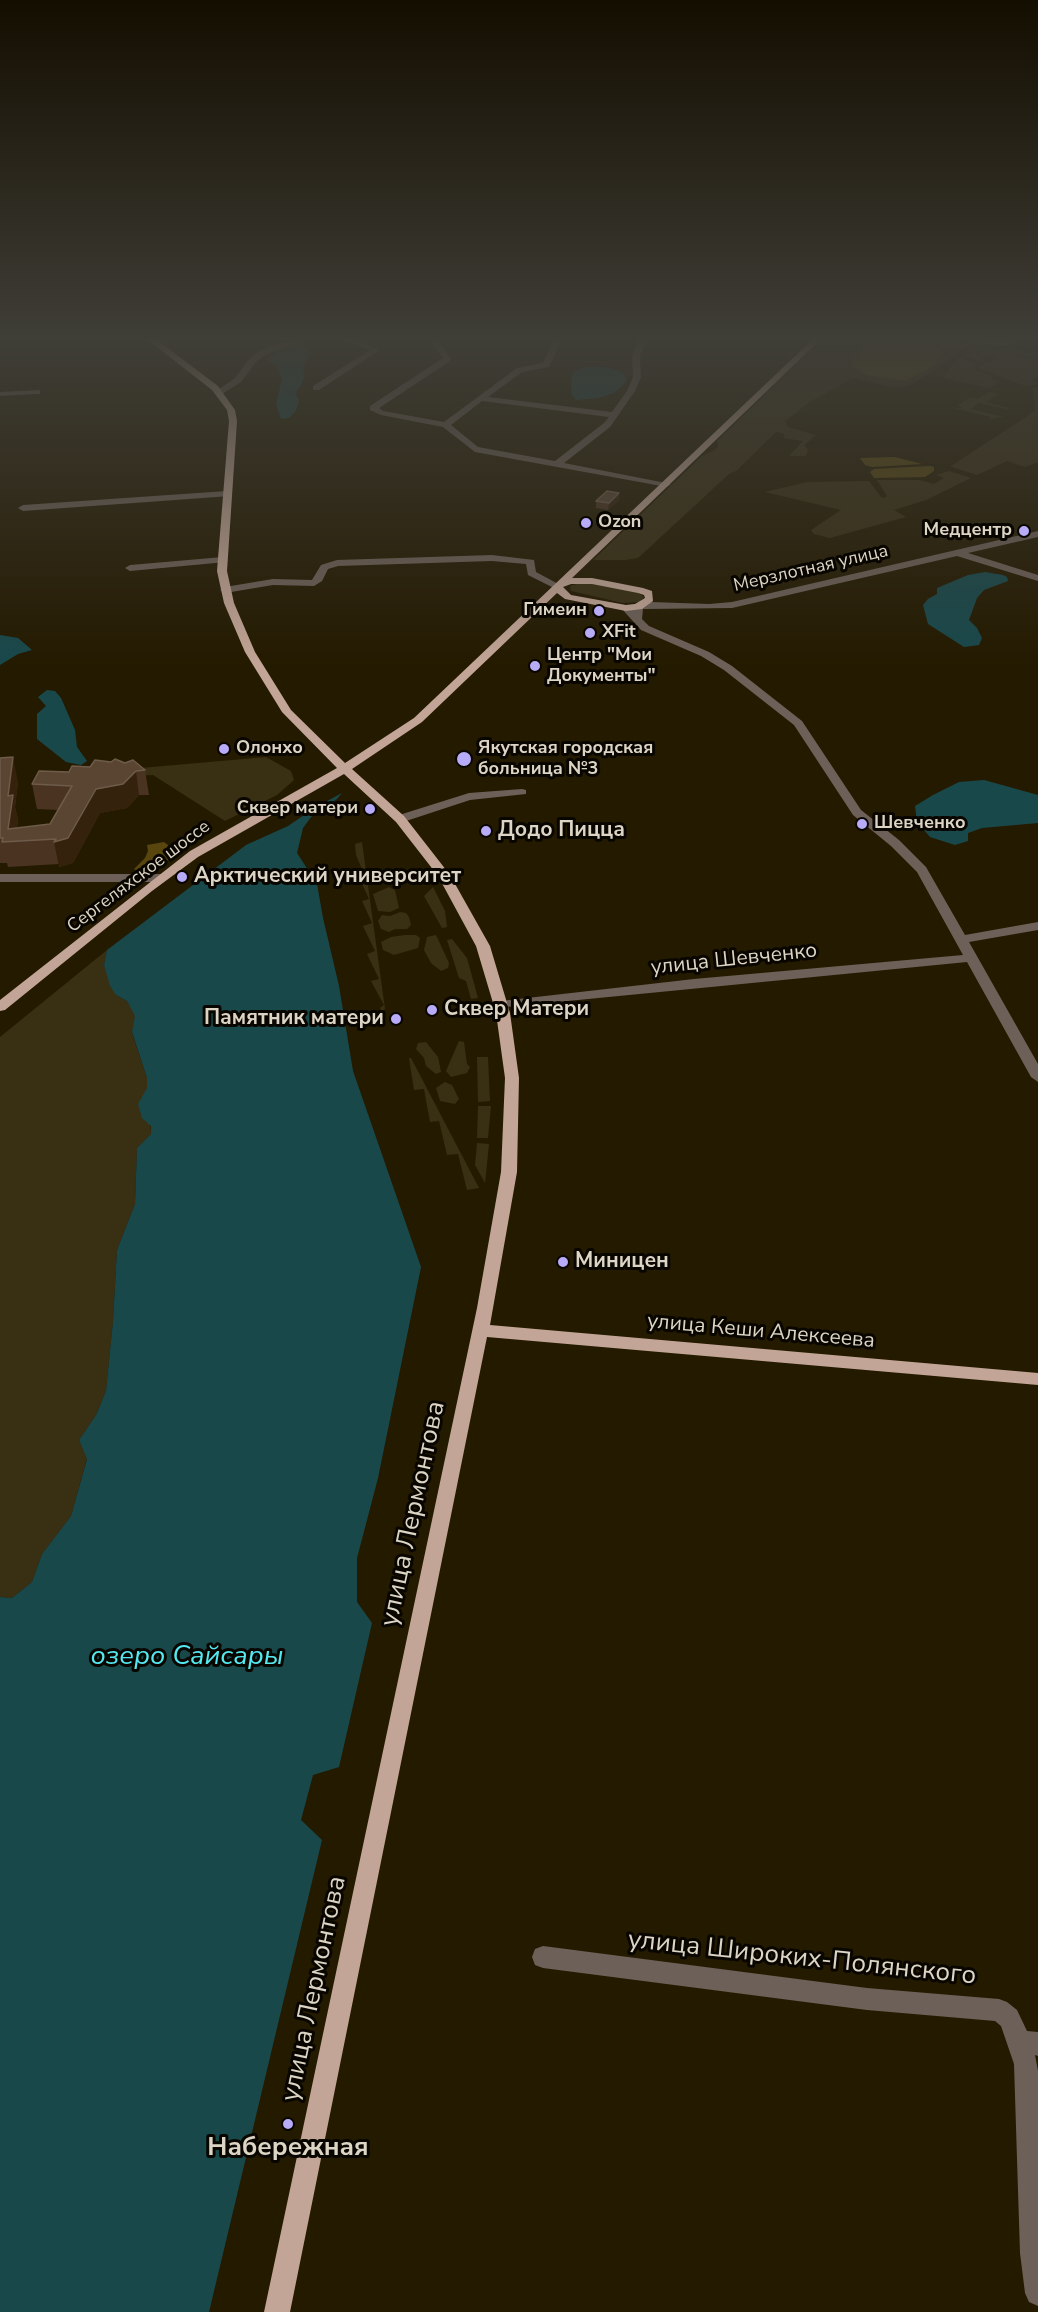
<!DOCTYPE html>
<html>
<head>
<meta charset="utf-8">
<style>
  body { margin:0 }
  canvas { display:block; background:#241a00 }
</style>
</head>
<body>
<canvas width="1038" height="2312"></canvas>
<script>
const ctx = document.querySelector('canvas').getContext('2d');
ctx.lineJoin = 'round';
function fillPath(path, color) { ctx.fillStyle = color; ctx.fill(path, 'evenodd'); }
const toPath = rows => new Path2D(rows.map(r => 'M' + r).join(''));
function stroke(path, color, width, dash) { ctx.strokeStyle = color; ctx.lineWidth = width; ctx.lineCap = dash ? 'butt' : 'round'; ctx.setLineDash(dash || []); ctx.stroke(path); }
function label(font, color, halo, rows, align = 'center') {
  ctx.font = font + ' "Nunito Sans",sans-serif'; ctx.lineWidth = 6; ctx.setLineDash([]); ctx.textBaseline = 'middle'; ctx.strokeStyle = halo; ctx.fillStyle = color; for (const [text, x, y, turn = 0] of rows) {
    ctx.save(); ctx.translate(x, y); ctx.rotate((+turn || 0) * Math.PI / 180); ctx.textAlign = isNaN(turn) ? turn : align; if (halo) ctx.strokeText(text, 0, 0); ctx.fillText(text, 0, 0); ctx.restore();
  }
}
const green = toPath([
  [822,340,956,340,969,344,944,364,908,386,891,387,853,378,810,402,785,421,788,427,816,435,804,445,808,450,806,456,789,456,803,441,784,438,784,434,776,432,736,471,729,474,638,558,625,560,593,560,702,456,715,450,718,447,717,441],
  [973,343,1038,353,1038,358,1010,353,999,358,986,356,980,358,984,360,980,362,964,355],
  [1010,355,1038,360,1038,377,1032,380,1038,384,1026,386,977,368,988,362],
  [962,358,977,363,974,369,993,376,990,379,1000,382,989,388,943,378,957,359],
  [1038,387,1038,462,1025,467,1007,461,977,475,952,467,951,466,1035,411,1033,388],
  [989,392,998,394,986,402,1009,408,1007,409,979,403,971,409,1004,417,989,419,991,417,954,408,963,408,958,405,971,397,978,399],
  [949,471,971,478,926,500,894,510,906,517,830,538,814,534,811,530,841,510,765,492,807,482,869,481,881,497,885,498,887,496,877,480,920,480,934,484,944,478,936,475],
  [583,582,637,592,644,597,639,602,623,603,571,591,570,586],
  [266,757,291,771,294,780,277,795,225,821,153,775,109,777,107,771],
  [362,842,385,1009,382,1011,380,1008,384,1005,371,981,379,979,367,954,375,951,363,926,372,923,362,901,369,899,358,875,364,874,356,855,355,844],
  [389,887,395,890,399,908,390,912,378,911,373,894],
  [433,887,445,911,447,927,442,928,424,896],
  [400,912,406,913,409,917,411,925,407,929,395,929,389,932,381,929,378,921,382,915,390,916],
  [405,935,416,935,420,938,418,948,394,955,383,950,381,942,391,937],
  [436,935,449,963,448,968,441,971,431,963,424,950,427,937],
  [452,939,467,958,478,998,471,999,466,981,459,978,447,940],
  [107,950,104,965,116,995,127,1001,136,1016,132,1033,147,1078,151,1134,137,1148,135,1204,117,1250,113,1321,106,1391,96,1415,79,1440,87,1458,71,1516,42,1554,32,1582,12,1598,0,1597,0,1037],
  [459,1041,464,1042,467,1064,470,1067,467,1073,451,1077,446,1071],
  [426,1042,438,1057,441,1072,436,1074,426,1066,424,1058,416,1049,418,1043],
  [477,1057,488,1057,490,1101,478,1102],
  [409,1058,411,1058,479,1188,467,1190,458,1154,447,1155,439,1121,430,1122,424,1089,414,1090],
  [445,1082,452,1085,459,1099,455,1104,440,1101,436,1088],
  [478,1106,491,1106,488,1138,477,1138],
  [477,1143,489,1144,485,1183,475,1165]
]);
const forest = toPath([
  [866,340,906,343,906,340,944,340,970,343,966,348,941,350,942,353,935,365,905,381,866,375,851,365,856,355,862,350],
  [895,457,922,464,872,467,865,465,860,458],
  [930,466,934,467,934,471,925,477,874,478,870,472,874,469],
  [164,842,177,852,177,854,150,873,141,873,134,869,145,858,148,851,147,845]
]);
const water = toPath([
  [307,342,309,355,303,367,304,377,301,385,295,393,299,401,295,412,289,418,281,419,276,404,282,379,277,367,266,359,280,350],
  [586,367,605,367,620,371,625,375,627,381,614,393,599,398,576,400,572,395,571,386,572,375,577,370],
  [985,572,1003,575,1007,577,1008,581,984,590,977,598,969,620,977,628,982,638,979,645,964,647,928,624,923,605,928,599,937,594,937,588,968,575],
  [0,635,18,638,32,650,18,654,0,665],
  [47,690,55,691,61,698,75,730,77,747,87,761,81,765,66,762,37,739,37,714,46,706,38,697],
  [984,780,1038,795,1038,823,982,828,968,833,968,841,955,845,930,837,917,822,915,806,933,795,959,782],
  [342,793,337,799,311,817,303,828,297,853,317,884,323,918,339,986,353,1071,421,1267,378,1478,357,1558,357,1602,372,1623,339,1767,313,1775,301,1820,322,1840,209,2312,0,2312,0,1597,12,1598,32,1582,42,1554,71,1516,87,1459,79,1440,96,1415,106,1391,113,1321,117,1250,135,1204,137,1148,151,1134,151,1126,142,1118,138,1104,147,1088,147,1078,132,1032,135,1016,127,1001,116,995,110,986,104,965,107,950,246,845,288,826,316,807]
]);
const minor = toPath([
  [296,340,309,340,265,355,256,362,241,382,222,394,215,392,235,378,250,358,259,351,272,345,296,340],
  [343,340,354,340,380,350,319,390,313,390,313,386,370,350,343,340],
  [429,340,437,340,451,359,450,361,379,408,383,411,444,422,517,368,543,363,554,340,562,340,549,367,522,372,488,397,612,412,627,391,633,377,632,356,639,340,647,340,640,356,641,377,635,391,610,427,564,463,671,484,667,487,475,452,443,427,381,415,370,410,370,406,443,358,429,340],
  [482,401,609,417,604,423,555,461,478,447,451,425,482,401],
  [963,340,1001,342,1025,340,1001,346,963,340],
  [40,390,40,394,37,394,0,396,0,392,40,390],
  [227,491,231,494,230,496,23,511,18,508,23,505,227,491],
  [1038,531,1038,537,968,553,1038,575,1038,581,957,556,732,608,643,609,642,619,649,626,709,652,732,666,802,721,861,810,899,840,926,867,965,935,1038,922,1038,930,969,942,1038,1064,1038,1082,1031,1077,967,962,496,1008,494,1005,501,1001,694,979,963,955,917,872,891,846,853,815,794,725,724,670,701,656,641,630,621,608,626,605,633,610,634,605,651,602,709,604,732,602,1038,531],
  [492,555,534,560,536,572,562,586,554,588,528,575,526,564,492,561,338,566,328,569,322,581,314,586,273,585,225,593,220,590,225,587,273,579,312,580,321,565,337,560,492,555],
  [223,557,228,560,226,562,130,571,125,568,130,565,223,557],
  [522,789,526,790,526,794,470,800,400,823,394,819,396,816,469,793,522,789],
  [0,874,162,874,168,878,162,882,0,882,0,874],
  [543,1946,867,1988,999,1999,1007,2002,1017,2010,1027,2031,1038,2032,1038,2056,1035,2055,1038,2071,1038,2306,1029,2302,1025,2293,1020,2253,1014,2064,1001,2026,995,2021,867,2010,543,1968,535,1965,532,1957,535,1949,543,1946]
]);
const major = toPath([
  [148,340,157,340,218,386,235,410,237,421,227,571,234,603,255,652,291,710,345,763,414,718,812,340,820,340,572,578,592,578,643,588,652,591,653,601,642,609,626,611,565,599,557,593,422,722,352,769,404,816,450,875,490,946,510,1013,519,1078,517,1172,490,1325,1038,1373,1038,1385,487,1337,290,2312,264,2312,477,1308,501,1172,505,1078,496,1013,476,946,438,876,396,822,344,774,198,857,152,891,5,1010,0,1011,0,1000,190,851,337,768,282,712,245,652,224,603,217,571,229,421,227,410,212,390,148,340],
  [571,584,592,584,638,593,644,595,645,598,635,604,626,605,571,595,563,587,571,584]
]);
const wall = toPath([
  [619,493,619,500,608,510,596,508,596,501],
  [0,758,18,782,15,807,18,820,17,828,50,824,58,810,37,809,32,784,69,772,90,767,125,763,145,770,149,795,139,795,127,808,100,813,73,863,59,867,59,864,8,867,7,863,0,863]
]);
const shadedWall = toPath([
  [619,493,619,500,608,510,609,503],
  [13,757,18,782,15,807,18,820,15,841,8,829,8,796],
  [136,771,139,795,127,808,100,813,73,863,59,867,54,842,96,789]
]);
const building = toPath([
  [607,491,619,493,609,503,596,501,607,491],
  [13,757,8,796,13,795,8,829,50,824,72,786,32,784,39,771,69,772,72,766,90,767,95,760,111,762,115,759,125,763,133,760,145,770,136,771,123,784,96,789,68,838,54,842,56,839,2,842,3,838,0,838,0,758,13,757]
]);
const markers = [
  [586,523,6,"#b8abf7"],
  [1024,531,6,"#b8abf7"],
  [599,611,6,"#b8abf7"],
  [590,633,6,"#b8abf7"],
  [535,666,6,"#b8abf7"],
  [224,749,6,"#b8abf7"],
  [464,759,8,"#b8abf7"],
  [370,809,6,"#b8abf7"],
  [862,824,6,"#b8abf7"],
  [486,831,6,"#b8abf7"],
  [182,877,6,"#b8abf7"],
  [432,1010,6,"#b8abf7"],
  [396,1019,6,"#b8abf7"],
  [563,1262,6,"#b8abf7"],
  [288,2124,6,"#b8abf7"]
];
const farPoinames = [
  ["Ozon",598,523],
  ["Медцентр",1012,531,"right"],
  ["Гимеин",587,611,"right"],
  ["XFit",602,633],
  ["Центр \"Мои",547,656],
  ["Документы\"",547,677],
  ["Олонхо",236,749],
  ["Якутская городская",478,749],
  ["больница №3",478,770],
  ["Сквер матери",358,809,"right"],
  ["Шевченко",874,824]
];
const farStreetnames = [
  ["Мерзлотная улица",811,569,-13],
  ["Сергеляхское шоссе",139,877,-37]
];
const poiNames = [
  ["Додо Пицца",498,831],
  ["Арктический университет",194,877],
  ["Сквер Матери",444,1010],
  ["Памятник матери",384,1019,"right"],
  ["Миницен",575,1262]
];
const streetNames = [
  ["улица Шевченко",734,960,-6],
  ["улица Кеши Алексеева",761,1332,5]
];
const nearStreetnames = [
  ["улица Лермонтова",414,1514,-78],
  ["улица Широких-Полянского",802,1959,6],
  ["улица Лермонтова",315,1989,-78]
];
const nearPoinames = [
  ["Набережная",288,2149]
];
const nearWaternames = [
  ["озеро Сайсары",187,1657]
];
fillPath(green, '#392f13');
fillPath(forest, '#59460e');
fillPath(water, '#19484b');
fillPath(minor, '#6d6058');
fillPath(major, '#c2a596');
fillPath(wall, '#4a3321');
fillPath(shadedWall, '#34220d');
fillPath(building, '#5a4533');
stroke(building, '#6e5b4a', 1.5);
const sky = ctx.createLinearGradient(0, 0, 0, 664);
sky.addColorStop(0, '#140e00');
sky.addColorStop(0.51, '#3f3e37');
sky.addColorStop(1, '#3f3e3700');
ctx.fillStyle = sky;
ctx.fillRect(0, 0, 1038, 664);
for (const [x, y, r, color] of markers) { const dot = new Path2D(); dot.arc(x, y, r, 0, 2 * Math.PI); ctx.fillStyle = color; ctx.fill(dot); stroke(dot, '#090600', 2); }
label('bold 18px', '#dcd5c5', '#090600', farPoinames, 'left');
label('18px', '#dcd5c5', '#090600', farStreetnames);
label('bold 21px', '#dcd5c5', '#090600', poiNames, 'left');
label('21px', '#dcd5c5', '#090600', streetNames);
label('26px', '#dcd5c5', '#090600', nearStreetnames);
label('bold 26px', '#dcd5c5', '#090600', nearPoinames);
label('italic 27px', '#54e9f1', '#090600', nearWaternames);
</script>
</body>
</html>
